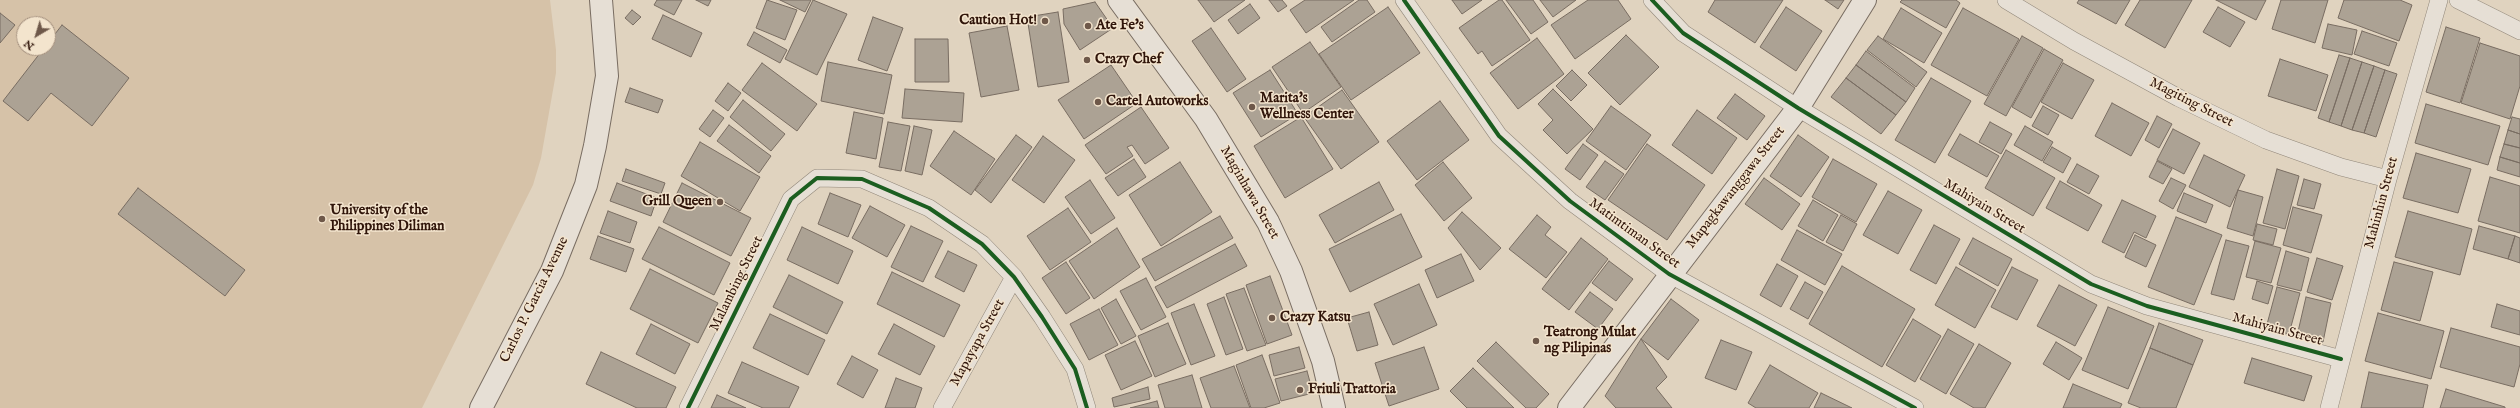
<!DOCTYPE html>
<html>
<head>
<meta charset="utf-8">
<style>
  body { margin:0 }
  #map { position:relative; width:2520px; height:408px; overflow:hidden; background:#e0d3bf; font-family:"IM FELL English",serif }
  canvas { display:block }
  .north { position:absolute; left:16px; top:16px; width:40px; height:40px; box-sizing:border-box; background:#f3e4cd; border:1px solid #a5917f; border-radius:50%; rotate:218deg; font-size:11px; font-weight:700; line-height:16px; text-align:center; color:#30150a }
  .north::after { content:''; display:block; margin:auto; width:14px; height:18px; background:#6e5849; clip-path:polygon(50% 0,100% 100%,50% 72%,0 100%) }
</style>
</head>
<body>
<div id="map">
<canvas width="2520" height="408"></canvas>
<div class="north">N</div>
</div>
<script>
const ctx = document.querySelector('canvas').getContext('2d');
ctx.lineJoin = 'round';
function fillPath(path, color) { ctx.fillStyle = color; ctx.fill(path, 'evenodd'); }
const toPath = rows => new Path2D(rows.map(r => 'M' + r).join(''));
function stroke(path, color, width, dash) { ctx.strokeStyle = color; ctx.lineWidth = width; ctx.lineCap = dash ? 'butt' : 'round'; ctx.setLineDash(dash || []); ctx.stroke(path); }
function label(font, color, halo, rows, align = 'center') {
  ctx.font = font + ' "IM FELL English",serif'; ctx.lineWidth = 3; ctx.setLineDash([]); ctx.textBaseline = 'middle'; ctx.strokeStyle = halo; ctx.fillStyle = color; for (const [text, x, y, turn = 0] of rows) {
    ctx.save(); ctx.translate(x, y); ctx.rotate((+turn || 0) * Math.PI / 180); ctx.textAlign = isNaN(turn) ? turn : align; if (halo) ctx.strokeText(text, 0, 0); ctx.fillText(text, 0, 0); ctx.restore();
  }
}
const green = toPath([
  [0,0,550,0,556,50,556,73,541,158,533,185,422,408,0,408],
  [24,24,48,24,48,48,24,48]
]);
const building = toPath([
  [657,0,682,0,674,15,654,5,657,0],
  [696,0,711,0,708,6,696,0],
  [767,0,797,10,785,40,756,28,767,0],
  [780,0,811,0,805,12,780,0],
  [813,0,847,14,817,75,785,59,813,0],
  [1198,0,1245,0,1214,22,1198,0],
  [1269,0,1282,0,1287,6,1278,12,1269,0],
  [1305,0,1354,0,1306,33,1290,10,1305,0],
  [1359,0,1367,0,1375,12,1332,42,1321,27,1359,0],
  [1452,0,1482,0,1462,14,1452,0],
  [1499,0,1502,0,1530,40,1492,66,1482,51,1478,54,1459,28,1499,0],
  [1506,0,1533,0,1548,22,1531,34,1506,0],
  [1540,0,1576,0,1553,17,1540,0],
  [1588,0,1618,0,1631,19,1575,59,1551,25,1588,0],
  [1715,0,1783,0,1755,43,1708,12,1715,0],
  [1825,0,1844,0,1838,9,1825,0],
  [1902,0,1956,0,1960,3,1946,28,1900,2,1902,0],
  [2079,0,2130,0,2116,24,2077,3,2079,0],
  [2140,0,2192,0,2165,48,2125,25,2140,0],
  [2216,0,2266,0,2256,20,2216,0],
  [2281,0,2328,0,2315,43,2272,29,2281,0],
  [2344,0,2400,0,2412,5,2399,41,2338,18,2344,0],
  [1095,2,1113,28,1080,50,1064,24,1063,9,1095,2],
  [1250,4,1260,18,1238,34,1228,20,1250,4],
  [1388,7,1420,53,1351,100,1319,54,1388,7],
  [1786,7,1822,31,1796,71,1760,47,1786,7],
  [2218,7,2245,22,2230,47,2203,32,2218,7],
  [1901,8,1942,33,1924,63,1883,39,1901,8],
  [1963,8,2019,39,1987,96,1931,65,1963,8],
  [632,10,641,17,633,25,625,18,632,10],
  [1058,12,1069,82,1038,87,1027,17,1058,12],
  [0,13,15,25,0,43,0,13],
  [663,15,702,33,691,57,652,39,663,15],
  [873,17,903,28,887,71,858,60,873,17],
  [2328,24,2357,30,2352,55,2322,48,2328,24],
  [62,25,129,78,92,126,51,93,28,121,3,101,44,48,48,48,48,43,62,25],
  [1007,26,1019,90,981,97,969,33,1007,26],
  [2446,27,2480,38,2460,103,2426,92,2446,27],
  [1211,28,1246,79,1227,92,1192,41,1211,28],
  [2362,31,2397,43,2389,66,2354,54,2362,31],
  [754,32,787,50,780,63,747,45,754,32],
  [1626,35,1659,67,1620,105,1588,73,1626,35],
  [1878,36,1927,72,1916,87,1867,50,1878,36],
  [2022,36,2043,48,2006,116,1984,104,2022,36],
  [1537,38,1564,74,1518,109,1490,73,1537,38],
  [915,39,948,39,949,82,915,82,915,39],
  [1310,42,1341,87,1303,113,1272,67,1310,42],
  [2480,43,2520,56,2520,86,2510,119,2461,103,2480,43],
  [2044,49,2063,60,2031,118,2012,107,2044,49],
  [1866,51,1915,88,1906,102,1856,65,1866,51],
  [2339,55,2350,58,2329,122,2318,118,2339,55],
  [2350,58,2362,62,2341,126,2329,122,2350,58],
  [2280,59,2328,75,2316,111,2268,96,2280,59],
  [828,62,892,75,884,114,821,101,828,62],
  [2362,62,2374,66,2352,130,2341,126,2362,62],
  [762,63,817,104,797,131,742,90,762,63],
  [2063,63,2094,80,2072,119,2041,102,2063,63],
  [1111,65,1137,103,1084,139,1058,100,1111,65],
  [1856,65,1906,102,1896,115,1846,78,1856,65],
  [2374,66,2385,70,2364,133,2352,130,2374,66],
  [1270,70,1298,114,1261,137,1233,93,1270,70],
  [1572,70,1587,85,1571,101,1556,86,1572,70],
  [2385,70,2397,74,2376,137,2364,133,2385,70],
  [1846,78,1896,115,1881,134,1831,97,1846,78],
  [1931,78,1971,101,1935,163,1895,140,1931,78],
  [728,83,741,93,728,111,715,101,728,83],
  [630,88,663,100,658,113,625,102,630,88],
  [905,89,964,93,962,122,902,118,905,89],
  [1553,89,1593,129,1567,154,1543,130,1553,120,1538,104,1553,89],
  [1342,90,1379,142,1341,169,1304,117,1342,90],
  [1735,94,1765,116,1747,140,1717,118,1735,94],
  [743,100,785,134,771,151,730,117,743,100],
  [1440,101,1469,140,1417,180,1387,141,1440,101],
  [2112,103,2149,123,2131,156,2095,136,2112,103],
  [2426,104,2500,126,2488,165,2415,143,2426,104],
  [1611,106,1651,135,1626,170,1586,141,1611,106],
  [2043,106,2059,115,2048,135,2032,126,2043,106],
  [1141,107,1169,148,1145,164,1132,145,1127,147,1133,156,1106,174,1085,145,1141,107],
  [713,110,724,118,710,137,699,129,713,110],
  [1697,110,1737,138,1712,174,1672,145,1697,110],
  [854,112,883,118,876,159,846,153,854,112],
  [2157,116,2172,124,2159,148,2145,140,2157,116],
  [1301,117,1333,169,1285,198,1254,146,1301,117],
  [2512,117,2520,119,2520,134,2508,130,2512,117],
  [888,122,910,126,901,171,879,167,888,122],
  [1990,122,2012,134,2001,154,1979,142,1990,122],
  [729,125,771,156,759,173,717,141,729,125],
  [914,126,932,130,922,175,905,171,914,126],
  [2025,126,2053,142,2042,161,2014,145,2025,126],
  [2173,129,2200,143,2184,174,2157,160,2173,129],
  [2508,130,2520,134,2520,148,2504,144,2508,130],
  [954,131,995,159,971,195,930,166,954,131],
  [1960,134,1999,156,1987,177,1948,155,1960,134],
  [1016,135,1032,147,991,203,975,190,1016,135],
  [1798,135,1829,157,1801,197,1770,176,1798,135],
  [1043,136,1075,160,1044,203,1012,180,1043,136],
  [700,142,760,177,740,211,681,176,700,142],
  [1583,144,1598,155,1580,180,1565,169,1583,144],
  [1647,144,1705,185,1667,240,1608,200,1647,144],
  [2504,144,2520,148,2520,163,2500,157,2504,144],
  [2052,147,2071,158,2063,173,2043,162,2052,147],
  [2006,150,2055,178,2033,216,1985,188,2006,150],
  [2416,153,2471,169,2458,213,2403,198,2416,153],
  [2204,155,2245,175,2230,207,2189,187,2204,155],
  [2500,157,2520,163,2520,177,2497,170,2500,157],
  [1134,159,1146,177,1118,196,1105,178,1134,159],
  [1833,159,1877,184,1856,222,1812,197,1833,159],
  [1605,161,1624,174,1605,200,1586,187,1605,161],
  [2157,161,2172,169,2163,184,2149,177,2157,161],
  [1180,162,1212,212,1161,246,1129,195,1180,162],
  [1443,162,1472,198,1444,221,1415,185,1443,162],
  [2077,164,2099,176,2089,194,2067,182,2077,164],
  [626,169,665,183,661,194,622,181,626,169],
  [2277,169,2299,176,2285,229,2263,223,2277,169],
  [2490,177,2520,186,2520,233,2478,221,2490,177],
  [1764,178,1800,204,1782,230,1745,204,1764,178],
  [2171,178,2186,185,2173,209,2159,201,2171,178],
  [2304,179,2321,184,2314,209,2297,205,2304,179],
  [1090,180,1115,218,1091,234,1065,197,1090,180],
  [2060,181,2102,205,2088,231,2046,208,2060,181],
  [1379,182,1394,210,1335,243,1319,215,1379,182],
  [617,183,657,198,651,216,610,201,617,183],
  [682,183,751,218,731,256,663,222,682,183],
  [138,188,245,270,225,296,118,214,138,188],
  [2238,190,2263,197,2253,236,2227,228,2238,190],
  [1888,191,1922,210,1898,254,1863,235,1888,191],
  [830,193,861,205,848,237,818,224,830,193],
  [2184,193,2213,205,2206,223,2177,211,2184,193],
  [1813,200,1838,215,1823,241,1798,226,1813,200],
  [2122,200,2156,216,2146,238,2134,232,2124,253,2102,242,2122,200],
  [870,206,905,225,887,257,852,238,870,206],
  [2293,207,2322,215,2311,253,2283,245,2293,207],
  [1068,208,1091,242,1050,270,1027,236,1068,208],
  [608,211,637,222,630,243,600,233,608,211],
  [2408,211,2472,229,2460,275,2395,257,2408,211],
  [1462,212,1501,248,1480,270,1448,228,1462,212],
  [1401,214,1422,257,1350,292,1329,249,1401,214],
  [1537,215,1551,227,1545,235,1567,252,1546,278,1509,249,1537,215],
  [1841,215,1857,224,1843,251,1826,242,1841,215],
  [1220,216,1233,238,1155,281,1142,259,1220,216],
  [2176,217,2222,235,2194,305,2148,287,2176,217],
  [2257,224,2277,229,2273,245,2253,240,2257,224],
  [1934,225,1960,239,1936,284,1910,270,1934,225],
  [911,226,943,241,923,282,891,267,911,226],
  [2479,226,2515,236,2508,259,2473,249,2479,226],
  [659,227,730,263,714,295,642,259,659,227],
  [802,227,853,251,838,284,787,260,802,227],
  [1117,228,1140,267,1094,299,1069,261,1117,228],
  [1797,230,1842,254,1825,285,1781,260,1797,230],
  [2135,235,2156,245,2146,267,2125,257,2135,235],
  [598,236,634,249,626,272,590,259,598,236],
  [2515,236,2520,238,2520,263,2508,259,2515,236],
  [1581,238,1608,259,1569,310,1542,289,1581,238],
  [1973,238,2012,259,1998,286,1959,264,1973,238],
  [2226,240,2249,246,2234,300,2211,294,2226,240],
  [2255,241,2281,248,2271,283,2246,277,2255,241],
  [1235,244,1247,266,1167,308,1155,287,1235,244],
  [948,251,977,265,964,292,935,277,948,251],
  [2286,251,2309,258,2301,291,2277,285,2286,251],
  [1461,254,1474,281,1437,298,1425,270,1461,254],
  [2317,258,2343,266,2332,300,2307,292,2317,258],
  [1609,261,1633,279,1616,301,1592,283,1609,261],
  [1066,262,1090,298,1066,314,1042,278,1066,262],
  [2394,262,2433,272,2420,321,2381,310,2394,262],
  [1777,264,1798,276,1781,307,1760,295,1777,264],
  [1842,266,1915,309,1882,367,1809,324,1842,266],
  [1956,267,1996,290,1975,328,1935,305,1956,267],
  [2012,267,2038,280,2017,320,1991,307,2012,267],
  [650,269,718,303,698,343,630,309,650,269],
  [892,272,960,305,944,337,877,304,892,272],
  [789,275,843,302,827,334,773,307,789,275],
  [1270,276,1292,335,1267,344,1246,285,1270,276],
  [1146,278,1166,317,1141,330,1120,291,1146,278],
  [2257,281,2273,286,2268,304,2252,299,2257,281],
  [1805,282,1823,292,1808,319,1790,309,1805,282],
  [1419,284,1437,325,1393,345,1374,304,1419,284],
  [2059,285,2097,305,2075,346,2037,326,2059,285],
  [2277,287,2300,293,2289,334,2266,328,2277,287],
  [1244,288,1266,345,1247,351,1226,294,1244,288],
  [1590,292,1613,309,1598,329,1575,312,1590,292],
  [1224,297,1243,349,1226,355,1207,304,1224,297],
  [2306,297,2331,303,2323,342,2297,336,2306,297],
  [1116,299,1136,336,1121,344,1101,308,1116,299],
  [1671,299,1699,320,1668,360,1641,339,1671,299],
  [1194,304,1215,356,1191,365,1171,313,1194,304],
  [2497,304,2520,311,2520,335,2491,327,2497,304],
  [2108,307,2154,326,2128,389,2082,370,2108,307],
  [1099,309,1118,345,1089,360,1070,324,1099,309],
  [1369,312,1378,345,1357,351,1347,318,1369,312],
  [2378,313,2444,331,2431,379,2365,361,2378,313],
  [770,314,825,340,808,375,753,348,770,314],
  [1913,319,1941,336,1915,382,1886,365,1913,319],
  [1168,323,1186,364,1155,377,1138,336,1168,323],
  [2159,323,2203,340,2193,365,2150,348,2159,323],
  [651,324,690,344,675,374,636,354,651,324],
  [894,324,935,346,920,375,878,354,894,324],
  [2451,328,2520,347,2520,364,2514,387,2440,367,2451,328],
  [1948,329,1974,344,1946,394,1920,379,1948,329],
  [1641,339,1667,377,1656,388,1672,408,1616,408,1605,396,1641,339],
  [1721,340,1752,352,1736,390,1705,378,1721,340],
  [1135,341,1152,376,1121,390,1105,355,1135,341],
  [1496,342,1549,394,1536,408,1526,408,1477,361,1496,342],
  [2056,342,2082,358,2069,380,2043,364,2056,342],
  [1979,344,2011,363,1985,408,1974,408,1950,394,1979,344],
  [1299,347,1305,368,1274,376,1269,355,1299,347],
  [1424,347,1439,389,1389,406,1375,363,1424,347],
  [2150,348,2193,365,2176,408,2141,408,2128,403,2150,348],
  [601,352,676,387,666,408,637,408,586,384,601,352],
  [1262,355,1280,403,1264,408,1251,408,1236,365,1262,355],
  [852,356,878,370,863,398,837,384,852,356],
  [2252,358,2312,376,2304,401,2244,383,2252,358],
  [742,362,799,387,789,408,763,408,728,393,742,362],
  [1770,365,1818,393,1809,408,1756,408,1748,403,1770,365],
  [1234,366,1250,408,1211,408,1200,378,1234,366],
  [1473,368,1514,408,1467,408,1450,391,1473,368],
  [1307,371,1313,393,1281,401,1275,379,1307,371],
  [2369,372,2428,385,2423,408,2361,408,2369,372],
  [1192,375,1202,408,1165,408,1158,385,1192,375],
  [896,378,922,388,915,408,885,408,896,378],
  [2073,384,2122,404,2120,408,2063,408,2073,384],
  [1148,387,1150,399,1114,407,1112,398,1148,387],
  [2446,389,2505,407,2505,408,2440,408,2446,389],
  [1821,393,1852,408,1814,408,1821,393],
  [717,395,746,408,711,408,717,395],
  [1157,401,1159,408,1130,408,1157,401]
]);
const street = toPath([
  [1404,0,1499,136,1570,201,1669,274,1915,408],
  [1652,0,1683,33,1798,108,2091,284,2147,306,2341,359],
  [2006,0,2074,41,2179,98,2266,140,2341,167,2388,179],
  [2458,0,2520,31],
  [688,408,791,199,817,178,862,179,929,208,982,244,1014,277,1042,317,1075,369,1087,408],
  [942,408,1014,277],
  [2329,408,2388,179,2439,0]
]);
const secondary = toPath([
  [1119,0,1206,119,1268,222,1291,271,1323,361,1334,408],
  [481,408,552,271,586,185,595,146,607,76,601,0],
  [1569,408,1798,108,1865,0]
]);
const cycleway = toPath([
  [1404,0,1499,136,1570,201,1669,274,1915,408],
  [1652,0,1683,33,1798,108,2091,284,2147,306,2341,359],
  [688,408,791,199,817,178,862,179,929,208,982,244,1014,277,1042,317,1075,369,1087,408]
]);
const markers = [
  [1045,21,4,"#6e5849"],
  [1088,26,4,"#6e5849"],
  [1087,60,4,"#6e5849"],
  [1098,102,4,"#6e5849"],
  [1252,107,4,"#6e5849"],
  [720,202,4,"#6e5849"],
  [322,219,4,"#6e5849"],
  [1272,318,4,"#6e5849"],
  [1536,341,4,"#6e5849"],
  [1300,390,4,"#6e5849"]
];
const poiNames = [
  ["Caution Hot!",1037,21,"right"],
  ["Ate Fe's",1096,26],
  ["Crazy Chef",1095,60],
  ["Marita's",1260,99],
  ["Wellness Center",1260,115],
  ["Cartel Autoworks",1106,102],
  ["Grill Queen",712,202,"right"],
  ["University of the",330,211],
  ["Philippines Diliman",330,227],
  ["Crazy Katsu",1280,318],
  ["Teatrong Mulat",1544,333],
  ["ng Pilipinas",1544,349],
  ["Friuli Trattoria",1308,390]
];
const streetNames = [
  ["Magiting Street",2191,103,27],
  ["Mapagkawanggawa Street",1736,188,-52],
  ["Maginhawa Street",1249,193,60],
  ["Mahinhin Street",2382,203,-75],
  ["Mahiyain Street",1984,207,31],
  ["Matimtiman Street",1634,234,36],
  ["Malambing Street",737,284,-64],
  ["Carlos P. Garcia Avenue",535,300,-64],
  ["Mahiyain Street",2277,330,15],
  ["Mapayapa Street",978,343,-61]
];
fillPath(green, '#d6c2a8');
fillPath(building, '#aca294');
stroke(building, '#796d62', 1);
stroke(street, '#91877a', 18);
stroke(secondary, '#796d62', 24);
stroke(street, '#e6dfd5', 17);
stroke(secondary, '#e6dfd5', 22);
stroke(cycleway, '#1b5e20', 4);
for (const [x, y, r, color] of markers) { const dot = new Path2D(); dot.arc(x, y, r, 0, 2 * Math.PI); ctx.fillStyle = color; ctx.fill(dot); stroke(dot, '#f3e4cd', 1.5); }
label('bold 14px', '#30150a', '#f3e4cd', poiNames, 'left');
label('14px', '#30150a', '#f3e4cd', streetNames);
</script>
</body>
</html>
